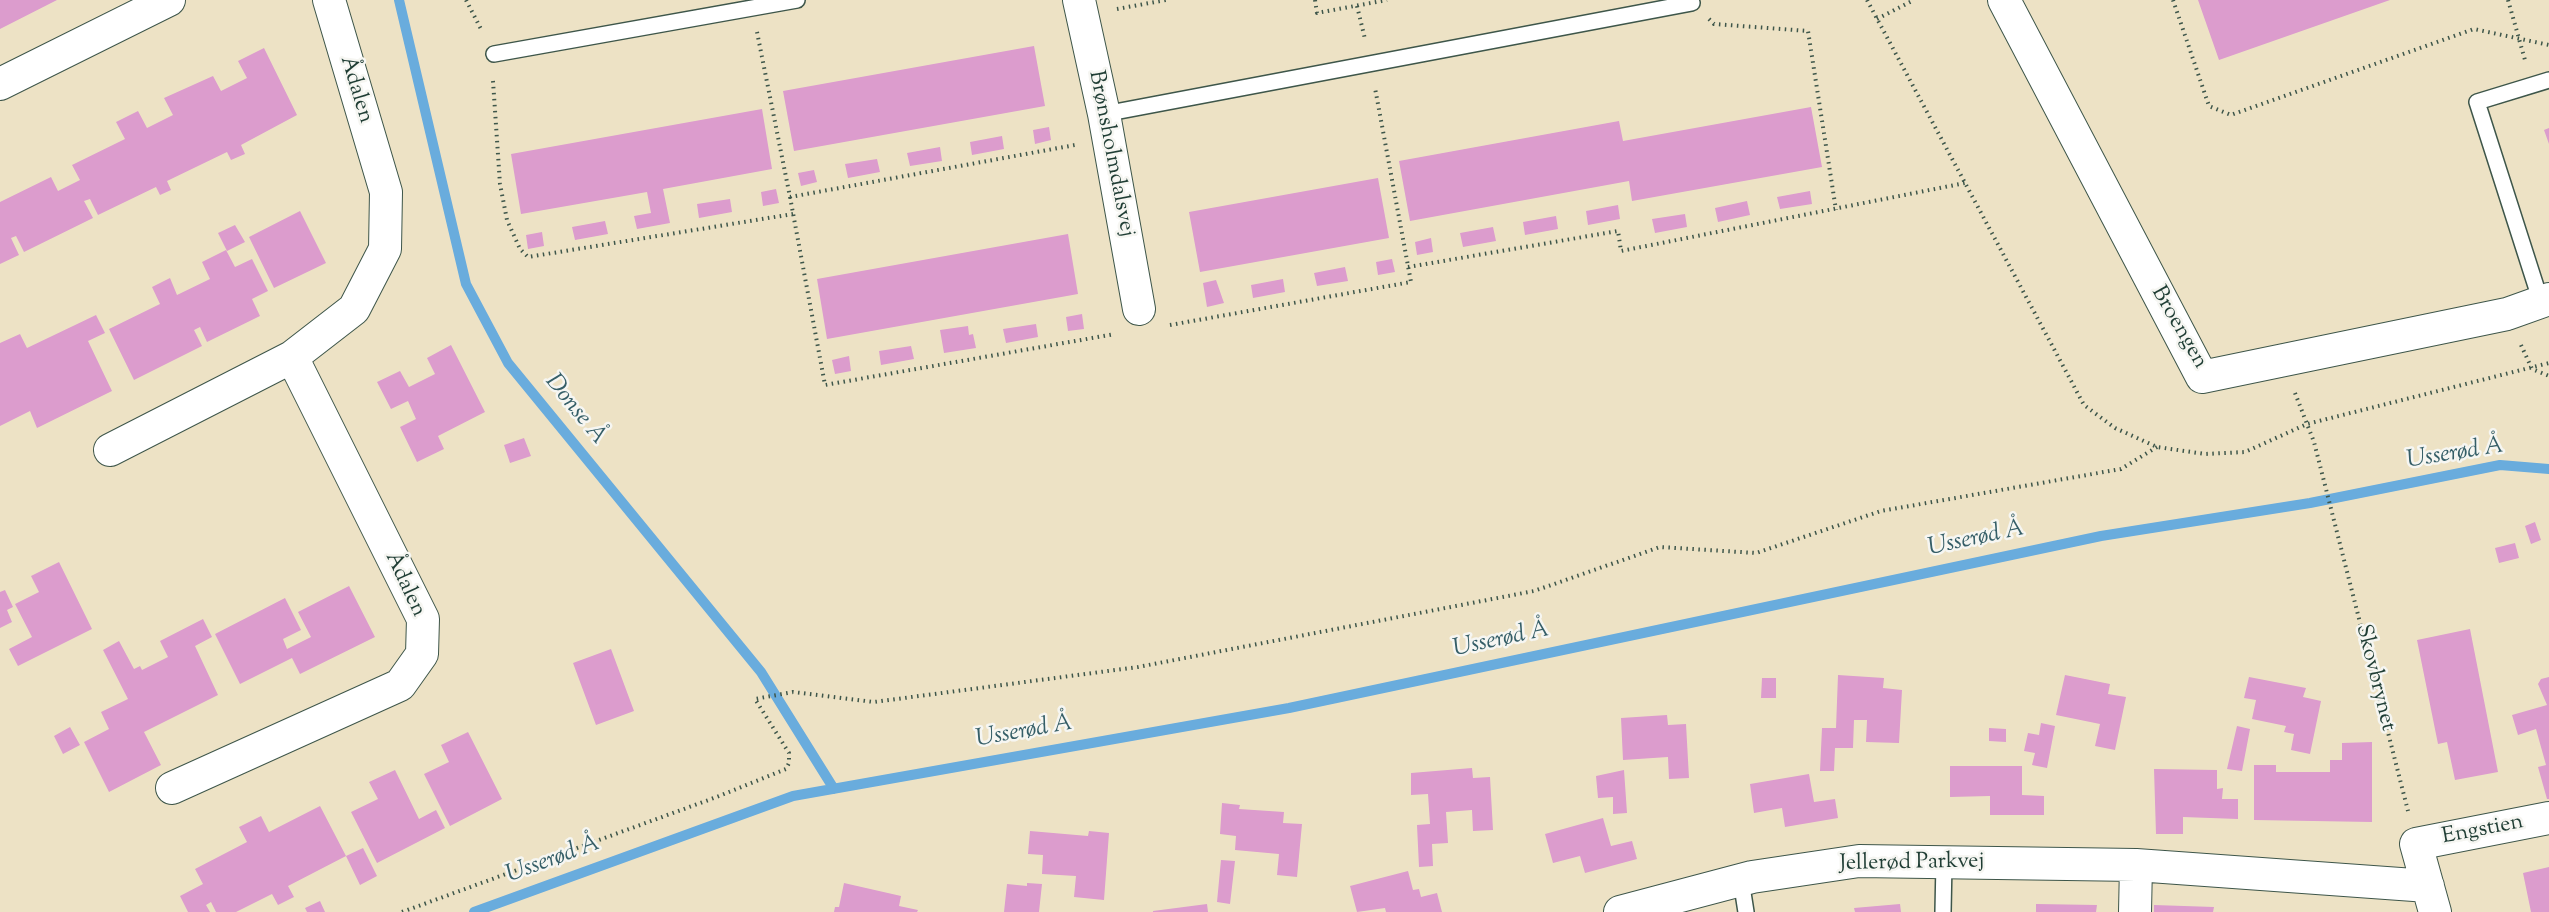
<!DOCTYPE html>
<html>
<head>
<meta charset="utf-8">
<style>
  body { margin:0 }
  canvas { display:block; background:#ede2c5 }
</style>
</head>
<body>
<canvas width="2549" height="912"></canvas>
<script>
const ctx = document.querySelector('canvas').getContext('2d');
ctx.lineJoin = 'round';
const toPath = rows => new Path2D(rows.map(r => 'M' + r).join(''));
function stroke(path, color, width, dash) { ctx.strokeStyle = color; ctx.lineWidth = width; ctx.lineCap = dash ? 'butt' : 'round'; ctx.setLineDash(dash || []); ctx.stroke(path); }
function fillPath(path, color) { ctx.fillStyle = color; ctx.fill(path, 'evenodd'); }
function label(font, color, halo, rows, align = 'center') {
  ctx.font = font + ' "Sorts Mill Goudy",serif'; ctx.lineWidth = 5; ctx.setLineDash([]); ctx.textBaseline = 'middle'; ctx.strokeStyle = halo; ctx.fillStyle = color; for (const [text, x, y, turn = 0] of rows) {
    ctx.save(); ctx.translate(x, y); ctx.rotate((+turn || 0) * Math.PI / 180); ctx.textAlign = isNaN(turn) ? turn : align; if (halo) ctx.strokeText(text, 0, 0); ctx.fillText(text, 0, 0); ctx.restore();
  }
}
const stream = toPath([
  [399,0,466,284,508,363,761,672,834,789],
  [474,912,793,796,1289,708,2101,536,2310,503,2500,465,2549,469]
]);
const building = toPath([
  [0,0,57,0,0,29],
  [2198,0,2390,0,2219,60],
  [1034,46,1045,106,794,151,783,91],
  [264,48,297,115,241,145,245,154,231,160,227,152,167,181,171,190,160,195,156,187,98,215,90,199,84,201,93,218,24,252,16,236,11,238,19,255,0,264,0,202,51,177,58,191,80,180,72,165,125,139,116,122,138,111,147,128,173,115,164,98,213,76,221,91,247,78,238,61],
  [1811,107,1822,167,1632,201,1629,181,1410,221,1399,161,1619,121,1623,141],
  [762,109,772,169,663,189,670,223,637,229,634,216,651,213,647,192,521,214,511,154],
  [1049,127,1051,140,1035,144,1033,130],
  [2549,128,2549,144,2544,130],
  [1002,136,1004,149,972,155,970,142],
  [940,147,942,161,910,166,907,153],
  [877,159,880,172,848,178,845,164],
  [814,170,817,182,801,186,798,173],
  [1378,178,1389,238,1200,272,1189,212],
  [776,189,779,203,763,206,761,192],
  [1810,191,1812,204,1780,209,1777,197],
  [730,199,732,212,699,218,697,204],
  [1747,201,1750,215,1718,222,1715,208],
  [1618,205,1620,219,1588,225,1586,211],
  [300,211,326,263,274,288,249,237],
  [1685,214,1687,227,1655,233,1652,219],
  [1556,216,1558,229,1525,235,1523,222],
  [605,221,608,234,575,240,572,227],
  [235,225,245,242,227,251,218,233],
  [1493,227,1496,241,1463,247,1460,233],
  [542,232,544,246,528,249,526,235],
  [1068,234,1078,294,827,339,817,279],
  [1431,238,1433,252,1417,255,1415,242],
  [226,250,235,267,252,259,268,291,252,299,260,316,207,342,200,327,194,330,202,346,134,380,109,329,160,304,152,287,170,278,177,295,210,279,202,262],
  [1392,259,1395,272,1378,275,1376,262],
  [1345,267,1348,281,1317,286,1314,273],
  [1283,279,1285,292,1253,298,1251,285],
  [1216,280,1224,303,1207,307,1203,283],
  [1082,314,1084,329,1068,331,1066,317],
  [96,315,105,333,88,341,112,391,37,428,30,411,0,426,0,343,20,334,27,348],
  [1036,324,1038,337,1006,343,1003,329],
  [968,326,969,335,973,334,976,348,944,353,940,330],
  [451,345,485,412,438,436,444,449,417,462,400,427,416,419,408,401,391,409,377,382,400,371,409,387,435,374,427,358],
  [911,346,914,359,881,365,879,351],
  [849,356,851,371,835,374,832,360],
  [524,438,531,456,510,463,504,445],
  [2535,522,2541,540,2531,544,2525,526],
  [2515,543,2519,558,2499,563,2495,548],
  [59,562,92,629,18,666,9,649,32,637,15,604,39,592,31,576],
  [349,586,375,637,300,674,292,658,240,684,215,634,285,598,301,630,283,639,287,649,311,637,298,612],
  [5,590,13,607,7,610,12,622,0,628,0,592],
  [203,619,212,637,195,646,218,695,144,732,161,765,109,792,84,742,109,729,101,712,128,699,103,650,119,641,134,669,140,666,142,670,168,657,160,641],
  [2470,629,2498,772,2455,780,2447,742,2438,744,2417,640],
  [611,649,634,711,596,725,573,663],
  [1838,675,1884,678,1883,688,1902,690,1899,743,1866,742,1867,720,1854,720,1853,748,1835,748,1834,771,1820,771,1822,728,1836,728],
  [2065,675,2110,684,2108,694,2126,697,2115,750,2095,746,2100,724,2056,715],
  [2249,677,2306,688,2303,697,2321,701,2310,754,2291,750,2294,734,2284,732,2286,726,2252,719,2256,700,2244,698],
  [2549,677,2549,799,2547,799,2538,767,2546,765,2536,729,2518,735,2512,715,2547,705,2538,684,2541,679],
  [1762,678,1776,678,1776,698,1761,698],
  [1667,715,1668,725,1686,724,1689,778,1669,779,1668,757,1623,760,1621,718],
  [2041,723,2055,726,2047,768,2032,765,2035,753,2024,751,2028,733,2039,735],
  [2237,726,2250,729,2242,771,2227,769],
  [70,727,80,745,63,754,54,736],
  [1989,728,2006,729,2006,742,1989,741],
  [468,732,502,799,450,826,424,774,449,762,441,745],
  [2372,742,2372,822,2254,820,2254,765,2276,765,2276,772,2330,772,2330,760,2342,760,2342,743],
  [1950,766,2022,766,2022,795,2044,796,2044,815,1990,815,1990,796,1950,797],
  [1472,768,1473,778,1490,777,1493,830,1473,831,1472,810,1446,812,1448,843,1432,844,1433,866,1419,867,1417,825,1430,824,1428,794,1411,795,1411,773],
  [2154,769,2217,770,2217,789,2223,788,2222,799,2238,799,2238,819,2183,817,2183,834,2156,834],
  [395,770,419,819,436,810,445,828,377,863,351,812,378,799,369,782],
  [1624,770,1627,813,1613,814,1613,797,1598,798,1596,776],
  [1809,774,1814,802,1835,799,1838,818,1785,827,1782,808,1754,813,1750,784],
  [1222,803,1240,805,1239,809,1284,812,1283,823,1302,824,1297,877,1277,875,1279,854,1235,850,1236,836,1220,834],
  [320,806,346,856,288,886,294,897,278,905,272,894,236,912,216,912,211,902,206,905,210,912,188,912,180,896,203,884,195,869,247,842,239,827,261,816,269,832],
  [1603,818,1611,846,1632,841,1637,859,1585,873,1580,856,1553,863,1545,834],
  [1030,831,1088,836,1089,831,1109,833,1104,900,1074,897,1076,876,1042,874,1043,855,1028,854],
  [363,848,377,876,360,885,346,856],
  [1221,860,1235,861,1230,904,1217,902],
  [2549,867,2549,912,2531,912,2523,873],
  [1408,871,1413,890,1419,889,1421,897,1437,893,1442,912,1386,912,1385,908,1357,912,1350,886],
  [844,883,901,896,899,906,918,910,917,912,834,912,835,907,839,907],
  [1027,883,1042,884,1039,912,1004,912,1007,884,1027,886],
  [320,901,325,912,307,912,305,908],
  [1207,904,1208,912,1153,912,1153,911],
  [1900,904,1901,912,1855,912,1854,908],
  [2036,904,2097,905,2096,912,2036,912],
  [2154,905,2214,907,2213,912,2154,912]
]);
const path = toPath([
  [466,0,482,31],
  [1315,0,1317,13,1387,0],
  [1867,0,2084,405,2115,428,2157,447,2205,454,2245,452,2307,424,2549,363],
  [2173,0,2209,106,2231,115,2474,29,2549,45],
  [2508,0,2525,60],
  [1357,6,1365,39],
  [1117,9,1166,0],
  [1709,19,1714,24,1808,31,1836,210],
  [1877,19,1914,0],
  [757,32,790,197,1075,145],
  [493,81,500,184,507,220,520,249,528,257,793,214],
  [790,197,825,385,1115,334],
  [1408,267,1618,231,1621,251,1965,183],
  [1170,325,1411,282,1375,88],
  [2521,345,2532,369,2549,376],
  [2295,393,2314,442,2408,811],
  [402,912,714,798,786,769,789,763,789,753,755,699,793,692,874,702,1138,667,1534,591,1660,547,1756,553,1881,511,2121,469,2157,447]
]);
const lane = toPath([
  [494,54,797,0],
  [1104,114,1692,3],
  [2541,302,2477,102,2549,80],
  [1741,880,1746,912],
  [1943,912,1944,862]
]);
const street = toPath([
  [1079,0,1104,114,1139,309],
  [2004,0,2202,377,2507,314,2549,299],
  [0,84,169,0],
  [110,450,292,357,354,309,385,249,386,192,329,0],
  [172,788,400,685,422,654,423,619,292,357],
  [1620,912,1752,877,1859,861,2136,865,2428,886],
  [2135,912,2136,865],
  [2435,912,2416,844,2549,818]
]);
const streetNames = [
  ["Ådalen",355,90,73],
  ["Brønsholmdalsvej",1110,154,79],
  ["Broengen",2178,328,60],
  ["Ådalen",404,585,65],
  ["Skovbrynet",2374,678,76],
  ["Engstien",2483,831,-11],
  ["Jellerød Parkvej",1912,864,-1]
];
const waterNames = [
  ["Donse Å",574,410,51],
  ["Usserød Å",2455,455,-9],
  ["Usserød Å",1976,540,-12],
  ["Usserød Å",1501,641,-12],
  ["Usserød Å",1024,733,-10],
  ["Usserød Å",553,861,-20]
];
stroke(stream, '#69acdd', 10);
fillPath(building, '#dc9ccd');
stroke(lane, '#3e564a', 18);
stroke(street, '#3e564a', 34);
stroke(path, '#3e564a', 4, [1.5, 4.5]);
stroke(lane, '#fff', 15);
stroke(street, '#fff', 32);
label('22px', '#1f3d34', '#f6f6f2', streetNames);
label('italic 24px', '#355e67', '#f6f6f2', waterNames);
</script>
</body>
</html>
